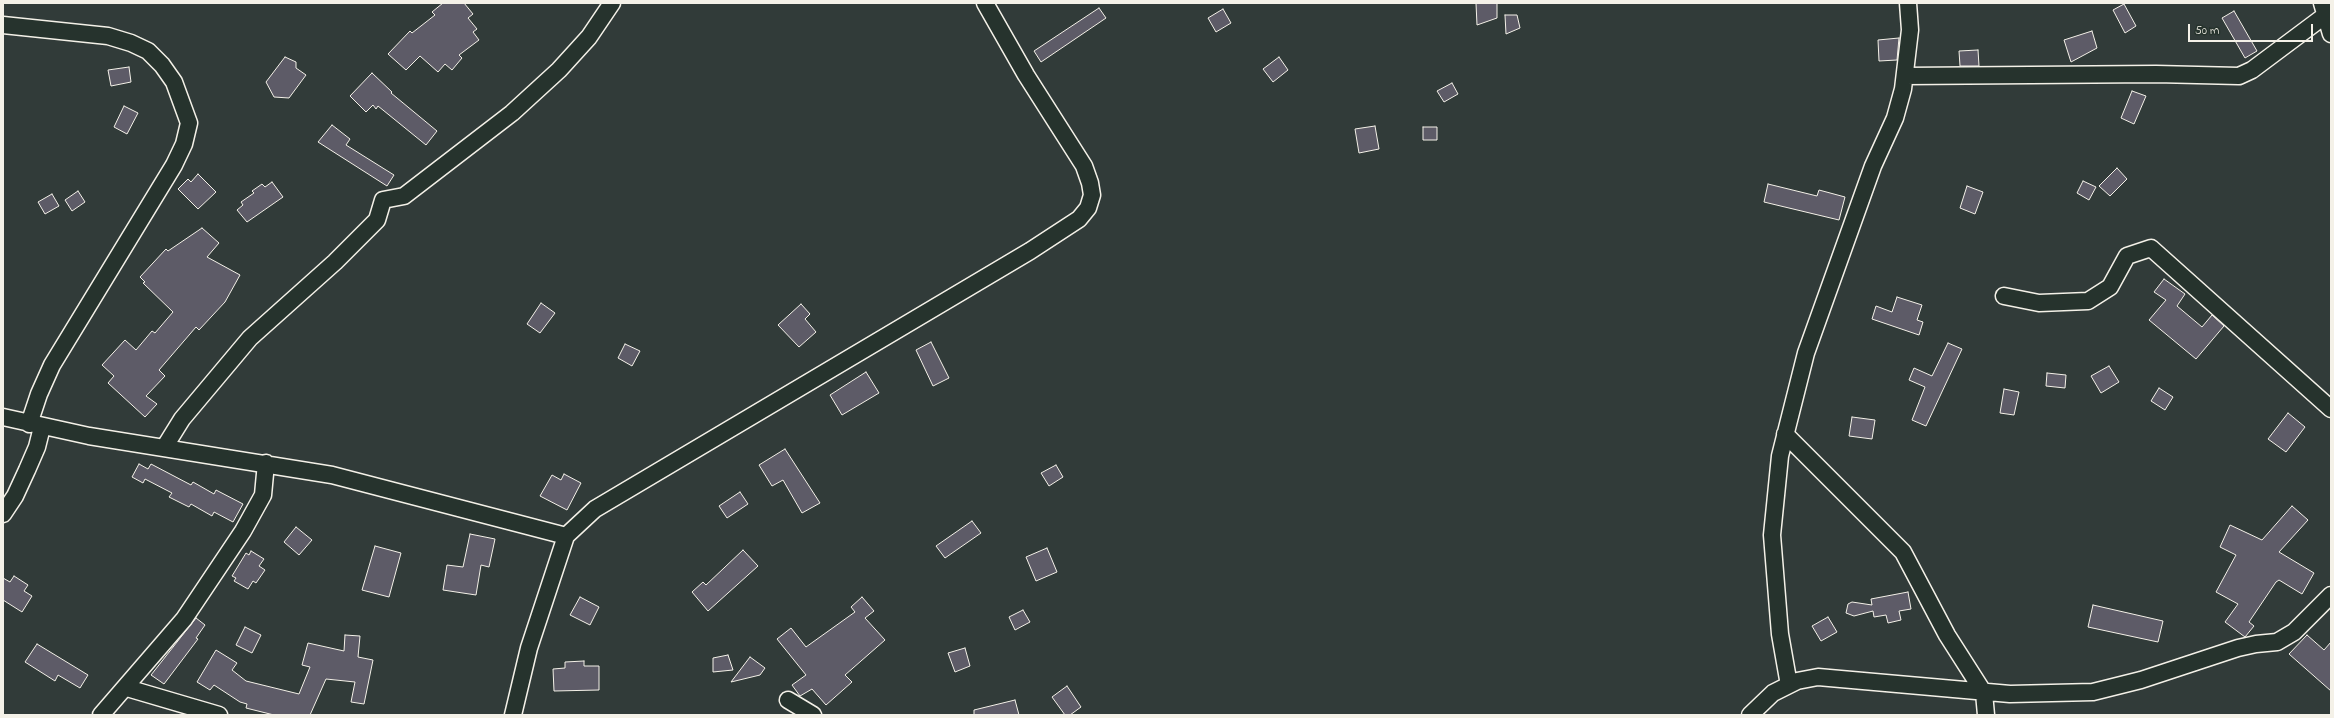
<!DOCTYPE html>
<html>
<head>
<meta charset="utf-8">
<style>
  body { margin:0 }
  #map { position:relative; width:2334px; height:718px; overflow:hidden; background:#313b39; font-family:"Indie Flower",sans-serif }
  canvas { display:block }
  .frame { position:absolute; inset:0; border:4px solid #f4f1e8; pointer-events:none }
  .scale { position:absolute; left:2188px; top:24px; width:125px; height:18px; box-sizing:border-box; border:2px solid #f4f1e8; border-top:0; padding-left:5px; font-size:12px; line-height:14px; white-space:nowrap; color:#f4f1e8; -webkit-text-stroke:3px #26332d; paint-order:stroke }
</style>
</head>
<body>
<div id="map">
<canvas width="2334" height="718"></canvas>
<div class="frame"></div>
<div class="scale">50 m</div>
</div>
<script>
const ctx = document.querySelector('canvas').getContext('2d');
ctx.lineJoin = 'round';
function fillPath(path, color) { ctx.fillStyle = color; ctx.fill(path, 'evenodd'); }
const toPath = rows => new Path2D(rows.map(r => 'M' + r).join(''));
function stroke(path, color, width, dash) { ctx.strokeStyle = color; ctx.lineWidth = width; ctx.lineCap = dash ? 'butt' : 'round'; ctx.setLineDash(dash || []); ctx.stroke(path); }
const building = toPath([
  [443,3,464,3,473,14,468,18,477,29,473,32,479,40,459,55,462,58,452,70,445,64,438,72,420,56,406,70,388,54,410,31,412,33,435,15,432,12,443,3],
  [1476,3,1497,3,1497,18,1477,25,1476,3],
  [2124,4,2136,26,2125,33,2113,10,2124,4],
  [1099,8,1106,18,1041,62,1034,51,1099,8],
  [1223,9,1231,23,1216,32,1208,18,1223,9],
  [2234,11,2257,51,2245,58,2222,18,2234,11],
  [1505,15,1517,15,1520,28,1506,34,1505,15],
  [2092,31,2097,48,2071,62,2064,40,2092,31],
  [1899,38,1897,60,1879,61,1878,40,1899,38],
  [1978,50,1979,66,1960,66,1959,51,1978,50],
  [285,57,296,62,296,68,306,75,289,98,274,97,266,82,285,57],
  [1279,57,1288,70,1273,82,1263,69,1279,57],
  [129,67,131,82,111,86,108,70,129,67],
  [372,73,392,92,391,93,437,131,426,145,378,106,376,109,373,105,366,112,350,96,372,73],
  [1452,83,1458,94,1444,102,1437,91,1452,83],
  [2132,91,2146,96,2134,124,2121,118,2132,91],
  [124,106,138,113,127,134,114,127,124,106],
  [332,125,350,139,346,145,394,175,387,186,318,142,332,125],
  [1375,126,1379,149,1359,153,1355,129,1375,126],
  [1423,127,1437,127,1437,140,1423,140,1423,127],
  [2117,168,2127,179,2110,196,2099,186,2117,168],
  [198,174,216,192,198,209,178,189,188,179,191,182,198,174],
  [2083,181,2096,187,2089,200,2077,193,2083,181],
  [272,182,283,197,247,222,237,210,243,205,241,202,254,193,252,191,262,184,265,187,272,182],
  [1768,184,1817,196,1819,190,1845,197,1839,220,1764,202,1768,184],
  [1967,186,1983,192,1975,214,1960,208,1967,186],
  [78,191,85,202,72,211,65,200,78,191],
  [52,194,59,206,45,214,38,202,52,194],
  [202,228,219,243,207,257,240,275,225,302,199,330,196,327,159,370,165,376,146,396,157,404,145,417,108,383,114,376,102,365,125,340,136,350,152,331,155,333,173,312,143,283,145,282,140,277,166,249,168,251,202,228],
  [2164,279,2185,294,2177,306,2202,327,2212,315,2224,326,2196,359,2149,320,2166,300,2154,292,2164,279],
  [1897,297,1922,305,1917,320,1923,322,1919,335,1872,319,1876,306,1892,312,1897,297],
  [541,303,555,313,540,333,527,324,541,303],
  [801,304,810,314,805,319,816,332,799,347,778,325,801,304],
  [931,342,949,378,933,386,916,350,931,342],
  [1948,343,1962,349,1926,426,1912,420,1925,387,1909,380,1914,368,1932,376,1948,343],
  [625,344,640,351,632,366,618,358,625,344],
  [2109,366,2119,382,2101,393,2091,376,2109,366],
  [866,372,879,393,842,415,830,395,866,372],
  [2047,373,2066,375,2065,388,2046,386,2047,373],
  [2159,388,2173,397,2165,410,2151,401,2159,388],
  [2004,389,2019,392,2014,415,2000,413,2004,389],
  [2288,413,2305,427,2286,452,2268,439,2288,413],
  [1852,417,1875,420,1872,439,1849,436,1852,417],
  [785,449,820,503,802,513,783,480,772,486,759,465,785,449],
  [139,464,148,469,151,464,191,485,193,482,214,494,216,490,243,504,233,522,214,512,212,516,191,504,189,507,169,497,172,493,145,479,143,483,132,477,139,464],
  [1056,465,1063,477,1049,486,1041,473,1056,465],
  [564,474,581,483,567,510,540,496,552,475,561,480,564,474],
  [740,492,748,504,727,518,719,506,740,492],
  [2292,506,2308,520,2279,552,2314,573,2302,594,2279,580,2276,582,2249,622,2254,626,2245,637,2225,622,2238,604,2216,592,2236,555,2220,547,2230,525,2262,540,2292,506],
  [972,521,981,533,945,558,936,546,972,521],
  [296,527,312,540,299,555,284,542,296,527],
  [470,534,495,539,489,567,481,565,476,595,443,590,447,565,463,567,470,534],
  [375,546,401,553,389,597,362,590,375,546],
  [1047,548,1057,572,1036,581,1026,557,1047,548],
  [743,550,758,566,708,611,692,592,703,582,706,585,743,550],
  [251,551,264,559,259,566,265,570,256,583,253,581,248,589,234,581,236,578,232,576,246,553,249,555,251,551],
  [14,576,28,585,24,591,32,596,22,612,3,600,3,578,10,582,14,576],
  [1908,592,1911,609,1899,611,1901,620,1888,623,1886,615,1874,617,1873,611,1854,616,1846,613,1848,604,1852,602,1872,605,1871,599,1908,592],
  [580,597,599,607,590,625,570,615,580,597],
  [862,597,874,611,865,618,885,640,845,675,852,682,826,705,812,689,800,696,792,685,806,675,777,639,791,628,806,647,855,612,851,607,862,597],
  [2093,605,2163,621,2158,642,2088,627,2093,605],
  [1023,610,1030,622,1015,630,1009,617,1023,610],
  [1828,617,1837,632,1821,641,1812,626,1828,617],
  [196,618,205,625,196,638,198,639,164,684,151,675,196,618],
  [245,627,261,635,252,653,236,645,245,627],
  [345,635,360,636,358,657,373,660,364,704,351,702,355,682,326,679,310,715,274,715,246,708,247,704,240,702,214,685,210,690,197,682,216,650,237,663,232,670,246,681,299,694,310,667,302,665,308,643,344,651,345,635],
  [2307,635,2324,650,2331,642,2331,691,2289,654,2307,635],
  [37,644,88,675,80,688,58,675,55,681,25,662,37,644],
  [965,648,970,666,955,672,948,653,965,648],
  [728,655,733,670,713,672,713,658,728,655],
  [750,657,765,668,760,675,731,682,750,657],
  [584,661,584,666,599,666,599,690,554,691,553,669,565,668,565,662,584,661],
  [1067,686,1081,707,1070,715,1065,715,1052,697,1067,686],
  [1015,700,1019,715,974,715,974,710,1015,700]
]);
const street = toPath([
  [2322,3,2331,34],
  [3,25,108,36,131,43,148,51,162,65,174,82,189,123,184,144,174,165,52,365,39,394,29,424],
  [1905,76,2156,74,2239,76,2252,70,2331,11],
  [2004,296,2039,303,2088,301,2110,287,2127,256,2151,248,2331,409],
  [3,417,89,436,332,475,566,536],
  [1785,434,1903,552,1947,635,1984,693,1986,715],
  [164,448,182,419,250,338,335,262,377,220,383,200,404,196,512,113,559,70,589,37,612,3],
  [3,514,15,496,27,470,37,447,42,427],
  [1789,685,1780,634,1772,535,1780,456,1806,353,1873,166,1895,118,1903,89,1910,30,1908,3],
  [127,688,219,715],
  [788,700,813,715],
  [101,715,184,619,243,531,263,495,266,463],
  [513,715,529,648,566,536,595,509,1030,251,1079,219,1088,208,1092,195,1090,183,1084,166,1026,75,985,3],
  [1750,715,1773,693,1797,681,1818,677,2010,694,2093,692,2141,680,2238,648,2256,644,2277,642,2294,632,2331,595]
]);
fillPath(building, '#5d5b67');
stroke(building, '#f4f1e8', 1);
stroke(street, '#f4f1e8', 19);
stroke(street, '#26332d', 16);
</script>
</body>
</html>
